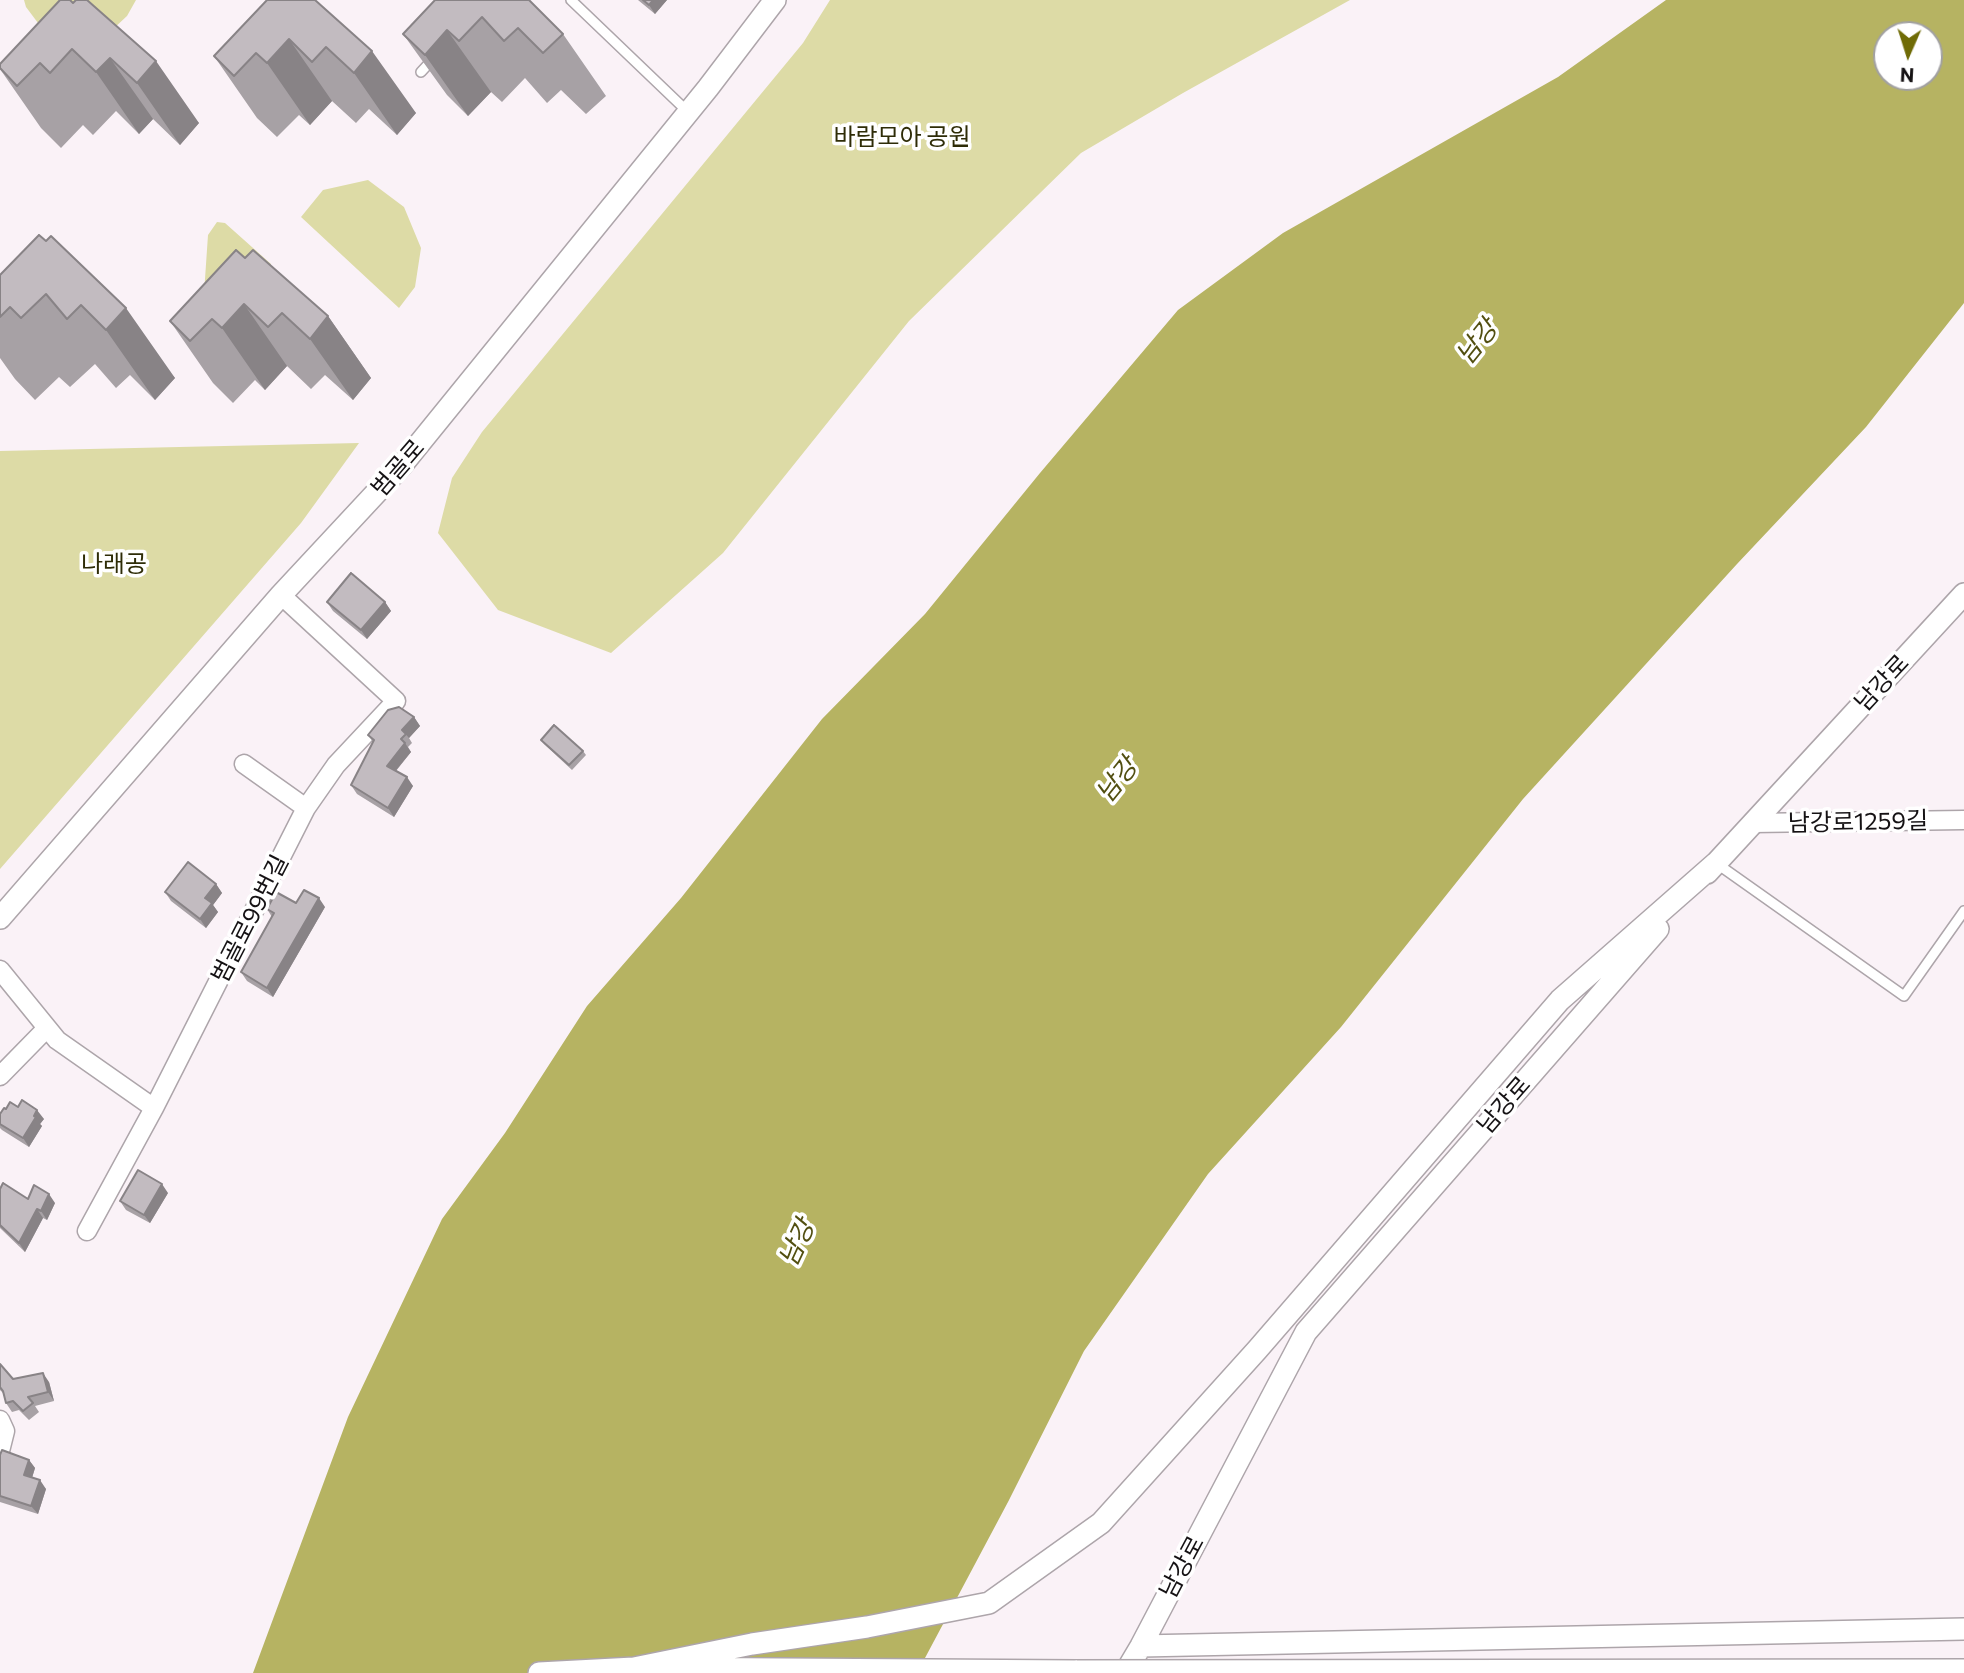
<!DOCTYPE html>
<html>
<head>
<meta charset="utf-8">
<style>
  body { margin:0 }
  #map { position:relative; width:1964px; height:1673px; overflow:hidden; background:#faf2f7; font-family:Commissioner,sans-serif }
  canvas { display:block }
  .north { position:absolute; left:1873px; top:21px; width:70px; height:70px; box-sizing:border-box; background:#fff; border:2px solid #a1a0a1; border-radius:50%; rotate:183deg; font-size:19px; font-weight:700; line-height:28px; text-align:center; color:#151214 }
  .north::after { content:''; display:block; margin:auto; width:24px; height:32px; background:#6f6b06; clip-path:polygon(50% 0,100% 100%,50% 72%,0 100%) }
</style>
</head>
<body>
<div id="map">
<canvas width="1964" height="1673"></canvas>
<div class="north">N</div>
</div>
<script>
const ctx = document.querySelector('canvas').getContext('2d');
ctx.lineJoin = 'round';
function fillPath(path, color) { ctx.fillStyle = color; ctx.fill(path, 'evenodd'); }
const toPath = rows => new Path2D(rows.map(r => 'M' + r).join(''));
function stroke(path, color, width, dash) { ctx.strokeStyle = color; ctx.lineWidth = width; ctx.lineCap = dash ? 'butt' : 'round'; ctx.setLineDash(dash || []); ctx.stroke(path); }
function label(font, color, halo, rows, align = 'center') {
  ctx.font = font + ' Commissioner,"Noto Sans KR",sans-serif'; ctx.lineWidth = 7; ctx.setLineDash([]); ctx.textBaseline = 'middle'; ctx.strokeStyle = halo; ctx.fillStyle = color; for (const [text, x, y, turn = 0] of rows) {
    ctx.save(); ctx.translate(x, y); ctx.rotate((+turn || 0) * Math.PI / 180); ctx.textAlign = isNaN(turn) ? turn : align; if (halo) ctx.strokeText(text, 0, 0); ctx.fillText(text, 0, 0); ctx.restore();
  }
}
const green = toPath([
  [24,0,136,0,127,16,112,30,54,34,38,23,26,7],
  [830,0,1350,0,1183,93,1081,153,909,321,723,553,611,653,498,610,438,533,452,478,482,432,803,43],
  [368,180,404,207,421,248,415,287,399,308,301,217,323,190],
  [217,222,225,223,271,264,270,275,203,308,208,235],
  [359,443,301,523,0,869,0,451]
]);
const water = toPath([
  [1666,0,1964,0,1964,303,1866,427,1737,564,1523,799,1341,1027,1208,1174,1084,1351,1008,1502,917,1673,253,1673,348,1417,442,1219,505,1133,587,1006,681,898,822,719,925,614,1040,473,1178,310,1283,233,1558,77],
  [1887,35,1929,35,1929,77,1887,77]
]);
const service = toPath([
  [571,0,688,112],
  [421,72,433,59],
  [1716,863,1904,996,1964,911]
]);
const minor = toPath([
  [244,764,306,808],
  [1752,823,1964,820],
  [0,970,57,1040,154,1108,306,808,336,765,396,701,281,595],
  [0,1076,47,1028],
  [87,1231,154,1108],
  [0,1420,5,1431,0,1451]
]);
const tertiary = toPath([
  [1707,873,1964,594],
  [0,918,281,595,402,465,708,88,775,0],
  [1141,1646,1964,1629],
  [634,1668,752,1644,867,1627,989,1603,1101,1523,1257,1350,1560,1000,1716,863],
  [539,1673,634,1668,1077,1671],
  [1125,1673,1141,1646,1306,1332,1658,929]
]);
const tertiaryBridge = toPath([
  [1077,1671,1964,1670]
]);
const wall = toPath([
  [60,0,199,123,180,145,153,119,139,134,116,111,93,135,83,125,61,148,41,128,0,69,0,64],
  [267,0,416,113,397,135,369,109,356,123,332,101,310,125,299,115,277,137,257,118,214,56],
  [435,0,563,34,606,96,586,114,561,90,547,103,525,78,502,102,491,92,468,116,447,95,403,34],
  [638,0,667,0,655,14],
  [39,235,175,378,155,400,130,375,116,388,95,364,70,387,59,377,35,400,15,379,0,358,0,275],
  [245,258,328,316,371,378,353,400,325,375,311,389,287,366,265,390,255,380,233,403,213,383,170,321],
  [327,602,385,602,391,611,367,639,333,611],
  [414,717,420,726,409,738,412,743,408,747,411,752,396,771,413,786,394,817,357,794,351,785,373,742,368,735],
  [541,740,583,751,586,755,572,770,544,744],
  [216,884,222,893,213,905,218,912,206,928,171,901,165,892],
  [296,903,325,907,273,997,247,981,241,972,272,917,267,909],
  [18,1107,44,1119,40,1124,42,1126,29,1147,2,1130,0,1128,0,1114,6,1109],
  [0,1189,28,1199,55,1203,47,1220,43,1218,25,1252,0,1228],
  [168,1193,150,1223,126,1210,120,1201],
  [0,1364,13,1379,49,1382,54,1401,35,1406,39,1412,29,1420,19,1410,12,1412,6,1403,4,1394,0,1390],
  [0,1455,29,1460,35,1468,32,1478,46,1489,38,1514,0,1502]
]);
const shadedWall = toPath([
  [653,0,667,0,655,14,649,5],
  [447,30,491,92,468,116,425,55],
  [289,39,332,101,310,125,267,63],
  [372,51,416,113,397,135,354,73],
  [110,58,153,119,139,134,96,72],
  [156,61,199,123,180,145,137,83],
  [244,304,287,366,265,390,222,328],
  [126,308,175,378,155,400,106,330],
  [328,316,371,378,353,400,310,339],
  [385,602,391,611,367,639,361,630],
  [414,717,420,726,409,738,402,730],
  [405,743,411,752,393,774,387,766],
  [407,777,413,786,394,817,388,808],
  [216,884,222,893,213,905,218,912,206,928,200,919,205,898],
  [319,898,325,907,273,997,267,988],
  [37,1110,44,1119,40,1124,42,1126,29,1147,23,1138],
  [162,1184,168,1193,150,1223,144,1215],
  [49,1194,55,1203,47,1220,41,1211],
  [37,1209,43,1218,25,1252,19,1243],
  [43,1373,49,1382,54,1401,48,1392],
  [29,1460,35,1468,30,1484,24,1475],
  [40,1480,46,1489,38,1514,31,1506]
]);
const building = toPath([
  [60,0,70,0,73,3,76,0,87,0,156,61,137,83,110,58,96,72,72,49,50,73,40,63,17,86,0,68,0,64,60,0],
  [267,0,315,0,372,51,354,73,326,47,312,62,289,39,267,63,256,53,234,76,214,56,267,0],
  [435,0,529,0,563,34,543,53,518,28,504,41,482,17,459,41,447,30,425,55,403,34,435,0],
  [643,0,653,0,649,5,643,0],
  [39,235,46,241,51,236,126,308,106,330,81,305,67,319,46,294,21,318,10,307,0,317,0,275,39,235],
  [236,250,245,258,253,250,328,316,310,339,282,313,268,327,244,304,222,328,212,319,190,341,170,321,236,250],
  [351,573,385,602,361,630,327,602,351,573],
  [399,707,414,717,402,730,406,734,401,739,405,743,387,766,407,777,388,808,351,785,374,740,368,735,388,710,399,707],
  [554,725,583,751,569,765,541,740,554,725],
  [188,862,216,884,205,898,212,903,200,919,165,892,188,862],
  [304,890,319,898,267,988,241,972,274,913,267,909,276,892,296,903,304,890],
  [22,1100,37,1110,34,1116,36,1117,23,1138,0,1124,0,1114,4,1108,6,1109,10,1102,18,1107,22,1100],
  [138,1170,162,1184,144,1215,120,1201,138,1170],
  [3,1183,28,1199,34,1185,49,1194,41,1211,37,1209,19,1243,0,1225,0,1189,3,1183],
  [0,1364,13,1379,43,1373,48,1392,28,1397,33,1403,23,1411,13,1401,6,1403,3,1391,0,1387,0,1364],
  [2,1450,29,1460,24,1475,40,1480,31,1506,0,1496,0,1455,2,1450]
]);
const parkNames = [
  ["바람모아 공원",902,137],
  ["나래공",114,564]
];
const streetNames = [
  ["범골로",398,468,-49],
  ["남강로",1882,683,-47],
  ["남강로1259길",1858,822,-1],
  ["범골로99번길",250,919,-63],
  ["남강로",1504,1105,-49],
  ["남강로",1182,1567,-62]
];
const waterNames = [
  ["남강",1477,342,-51],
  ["남강",1117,780,-51],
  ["남강",797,1243,-65]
];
fillPath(green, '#dddba6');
fillPath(water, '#b6b362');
stroke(service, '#ada5aa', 12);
stroke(minor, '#ada5aa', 21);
stroke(tertiary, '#ada5aa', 24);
stroke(service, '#fff', 9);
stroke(minor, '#fff', 18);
stroke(tertiary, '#fff', 21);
stroke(tertiaryBridge, '#ada5aa', 24, []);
stroke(tertiaryBridge, '#fff', 21);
fillPath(wall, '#a7a1a5');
fillPath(shadedWall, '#888386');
fillPath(building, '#c2bbc0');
stroke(building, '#888386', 2);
label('24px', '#2e2c07', '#fff', parkNames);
label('24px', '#151214', '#fff', streetNames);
label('italic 26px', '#524f11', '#fff', waterNames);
</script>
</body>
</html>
